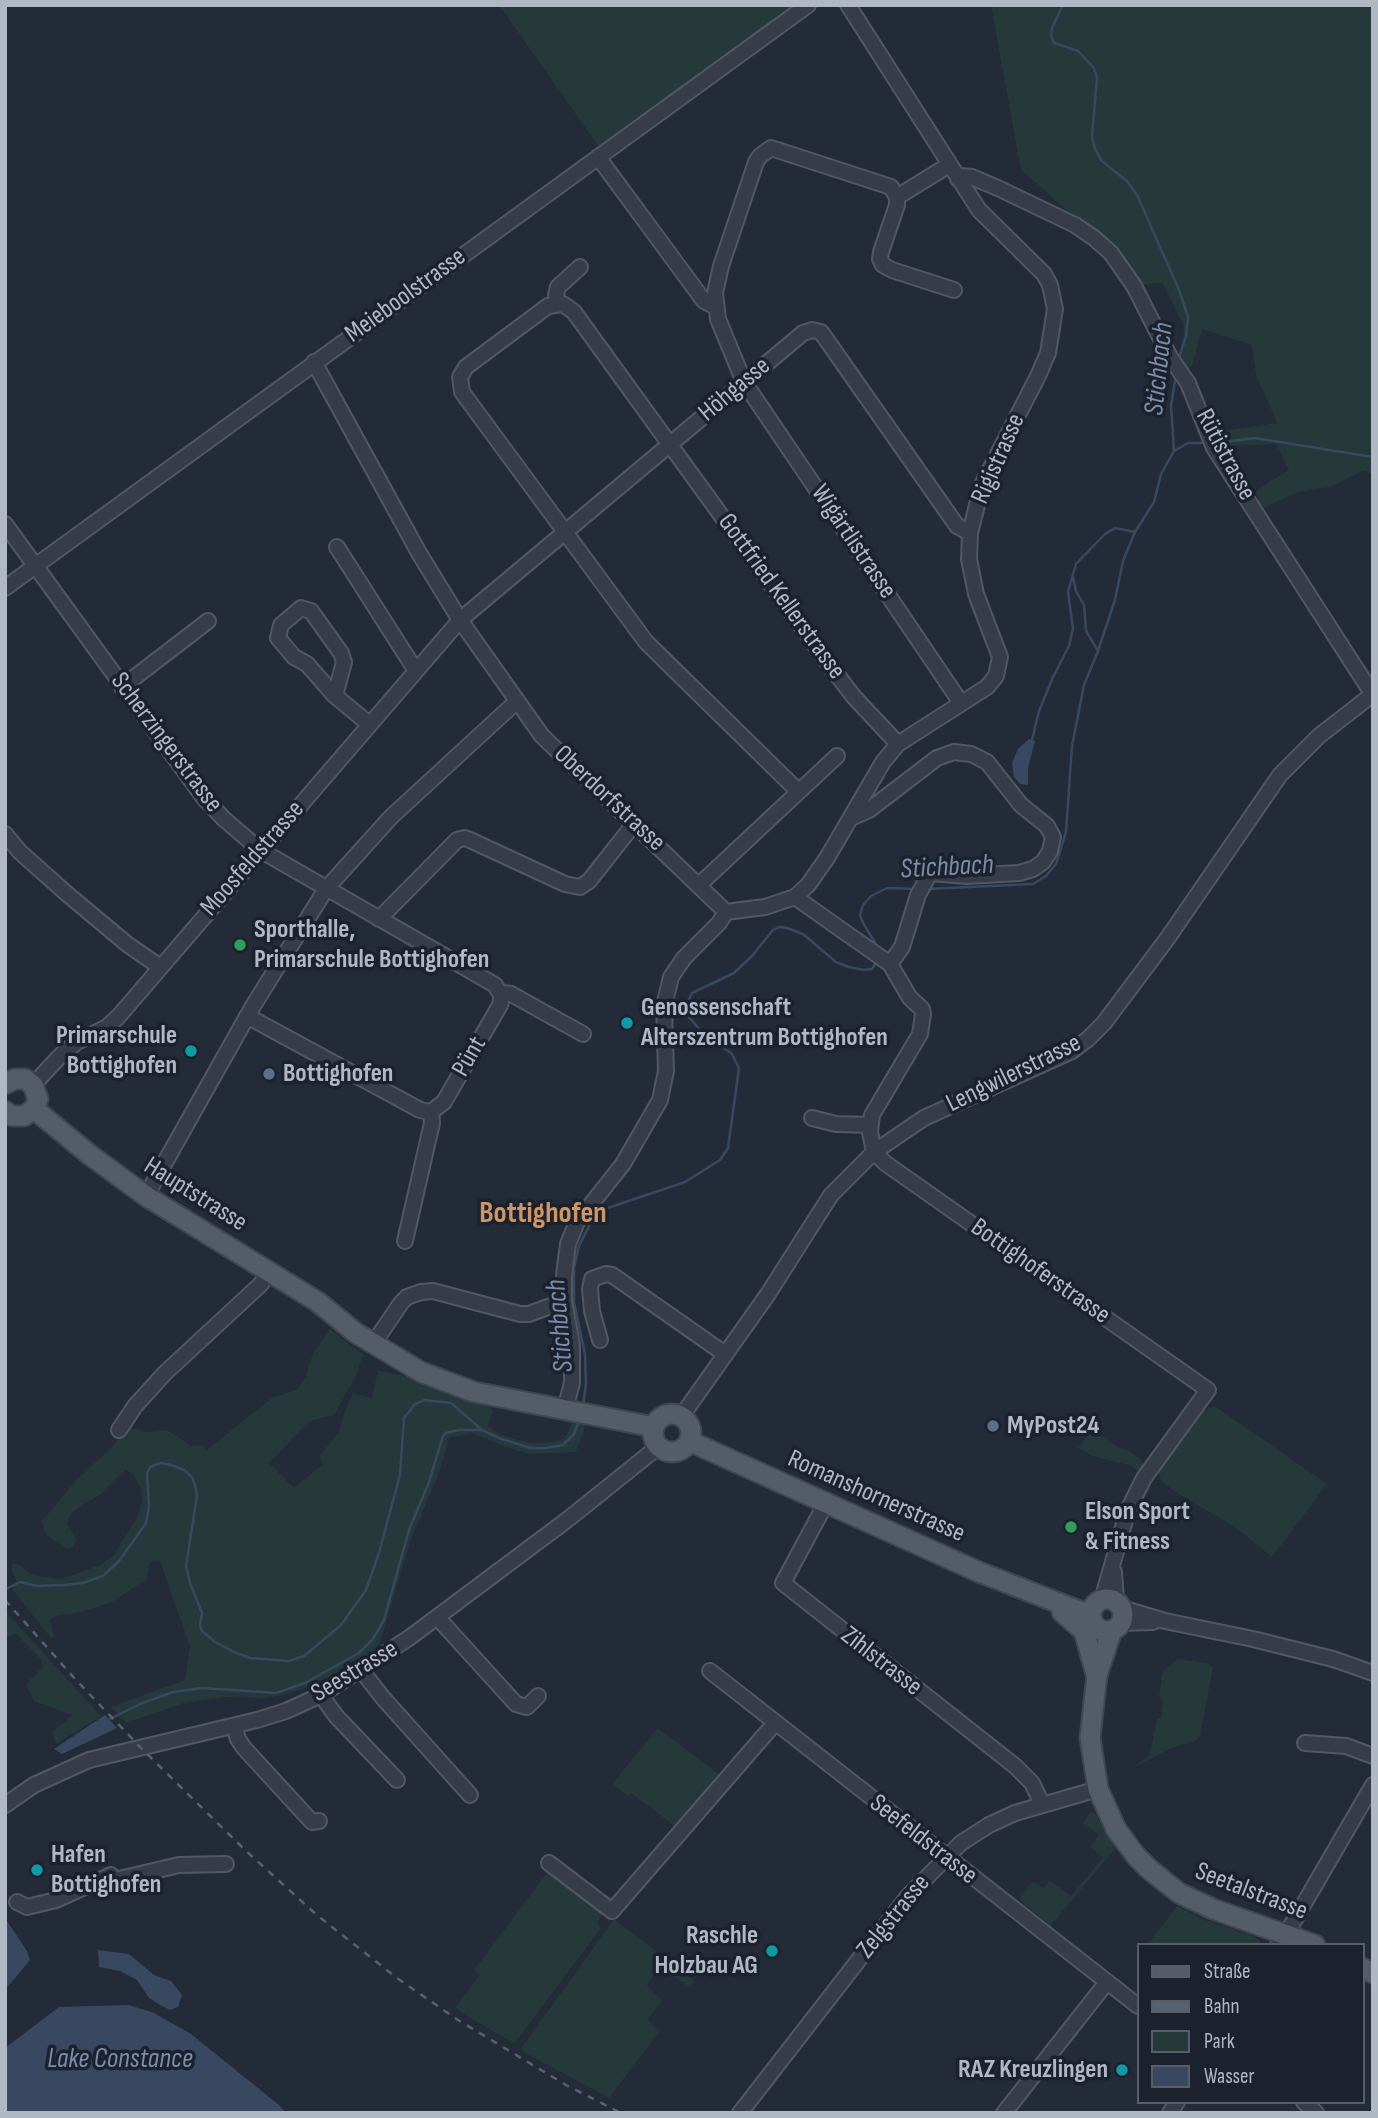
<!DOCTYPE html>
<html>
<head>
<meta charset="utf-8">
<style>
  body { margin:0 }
  #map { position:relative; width:1378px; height:2118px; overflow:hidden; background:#232b38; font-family:"Sofia Sans Condensed",sans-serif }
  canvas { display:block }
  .frame { position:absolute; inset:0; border:7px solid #b1b8c5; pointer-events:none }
  .legend { position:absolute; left:1137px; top:1943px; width:228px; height:161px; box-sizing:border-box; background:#1b222d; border:2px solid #575e6a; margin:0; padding:9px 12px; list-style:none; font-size:21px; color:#b1b8c5 }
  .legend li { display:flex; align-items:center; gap:14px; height:35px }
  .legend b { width:35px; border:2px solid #575e6a }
</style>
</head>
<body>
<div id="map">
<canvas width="1378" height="2118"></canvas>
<div class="frame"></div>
<ul class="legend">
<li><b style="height:9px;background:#545c68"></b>Straße</li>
<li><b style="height:9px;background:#58616f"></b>Bahn</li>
<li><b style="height:19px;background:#25383a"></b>Park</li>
<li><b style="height:19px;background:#394861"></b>Wasser</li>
</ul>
</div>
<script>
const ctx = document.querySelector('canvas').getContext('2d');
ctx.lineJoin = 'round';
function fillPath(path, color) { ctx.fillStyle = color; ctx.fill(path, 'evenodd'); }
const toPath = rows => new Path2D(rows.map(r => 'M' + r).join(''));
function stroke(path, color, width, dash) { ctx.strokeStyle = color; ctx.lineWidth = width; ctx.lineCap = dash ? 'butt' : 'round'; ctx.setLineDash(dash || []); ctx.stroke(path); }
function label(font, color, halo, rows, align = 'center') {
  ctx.font = font + ' "Sofia Sans Condensed",sans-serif'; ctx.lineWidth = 7; ctx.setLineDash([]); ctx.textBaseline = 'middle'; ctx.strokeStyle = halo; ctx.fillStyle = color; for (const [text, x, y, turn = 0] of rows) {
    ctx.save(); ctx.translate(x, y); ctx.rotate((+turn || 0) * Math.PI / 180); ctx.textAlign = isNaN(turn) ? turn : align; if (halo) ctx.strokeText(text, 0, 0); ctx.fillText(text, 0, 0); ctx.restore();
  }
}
const green = toPath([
  [499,5,799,5,599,147],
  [991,5,1373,5,1373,475,1364,470,1330,487,1298,492,1259,510,1257,490,1289,470,1276,444,1228,446,1217,432,1277,423,1256,375,1252,345,1202,329,1192,366,1181,369,1184,327,1163,283,1138,285,1105,243,1021,170],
  [330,1329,363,1355,356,1375,334,1415,310,1421,269,1463,294,1488,323,1464,319,1457,340,1430,344,1413,353,1393,372,1398,378,1370,412,1378,453,1396,487,1406,493,1410,488,1426,501,1435,530,1443,554,1442,564,1438,569,1431,571,1422,586,1424,576,1452,530,1454,505,1447,472,1433,449,1438,439,1473,411,1539,380,1643,354,1667,288,1694,265,1698,226,1697,184,1703,126,1723,111,1707,185,1680,190,1646,160,1561,150,1562,147,1579,110,1603,77,1613,58,1615,50,1620,54,1637,51,1638,12,1589,16,1580,12,1572,13,1563,21,1566,32,1575,62,1579,100,1565,114,1555,137,1517,142,1500,141,1489,134,1475,125,1470,101,1494,72,1512,67,1523,76,1539,73,1547,67,1549,46,1535,42,1521,76,1480,113,1446,126,1427,148,1432,167,1430,192,1446,203,1445,207,1450,273,1397,297,1390,306,1376,313,1353],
  [1215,1406,1327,1484,1272,1557,1235,1527,1174,1491,1162,1482,1157,1471,1203,1410],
  [1091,1430,1121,1449,1126,1449,1142,1461,1144,1465,1139,1471,1129,1465,1092,1456,1078,1448],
  [5,1611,101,1716,56,1744,52,1733,72,1715,34,1701,26,1684,43,1667,40,1658,16,1634,5,1638],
  [1177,1659,1208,1663,1213,1667,1200,1736,1197,1740,1172,1748,1134,1767,1150,1755,1157,1718,1161,1718,1163,1703,1159,1696,1163,1671],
  [658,1728,720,1775,675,1826,631,1793,628,1796,612,1784],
  [1090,1812,1095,1813,1115,1847,1114,1850,1050,1926,1019,1899,1031,1883,1034,1882,1044,1888,1050,1881,1071,1896,1103,1858,1090,1847,1099,1835,1083,1823],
  [549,1870,603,1913,597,1922,601,1928,514,2044,455,2008,479,1976,474,1970],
  [1177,1906,1205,1920,1254,1936,1260,1941,1260,1945,1152,1945,1149,1943],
  [614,1919,695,1981,690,1987,659,1967,647,1985,662,2001,648,2019,659,2032,609,2098,520,2050]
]);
const water = toPath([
  [1029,739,1035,741,1028,768,1028,785,1020,784,1014,777,1012,763,1018,749],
  [105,1715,117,1728,62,1754,54,1749],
  [5,1918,27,1951,30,1960,5,1990],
  [98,1950,129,1954,154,1975,171,1981,182,1995,178,2007,170,2010,160,2005,149,1998,137,1980,120,1971,99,1967],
  [128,2005,152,2012,191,2034,279,2105,286,2113,5,2113,5,2048,59,2007]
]);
const stream = toPath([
  [1063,5,1052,28,1051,35,1054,43,1078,51,1094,68,1097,78,1092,137,1095,149,1102,161,1128,182,1138,197,1179,290,1188,317,1186,336,1179,358],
  [1217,443,1255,438,1373,457],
  [1174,451,1188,443,1207,443],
  [1073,577,1076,591,1084,605,1086,631,1098,651],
  [1032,740,1039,711,1053,677,1069,646,1073,629,1068,592,1076,564,1105,534,1115,528,1135,532],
  [927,889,1033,884,1046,876,1056,864,1066,832,1072,746,1084,685,1098,651,1115,600,1123,561,1135,532,1154,502,1161,474,1174,451,1171,405,1176,375],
  [880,951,863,923,860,915,863,905,871,896,887,888,917,889],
  [583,1407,586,1383,585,1354,574,1302,574,1268,579,1246,593,1218,602,1210,685,1182,720,1160,728,1148,739,1068,732,1054,700,1030,688,1016,686,1007,692,993,734,973,752,956,773,930,779,927,787,928,803,934,836,962,849,967,864,970,872,969,877,961],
  [6,1589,20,1582,37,1586,65,1585,83,1583,103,1576,119,1561,146,1523,149,1507,147,1474,150,1467,161,1463,171,1465,184,1470,192,1477,195,1485,197,1496,186,1566,190,1583,202,1613,200,1625,202,1631,215,1642,234,1652,250,1658,289,1661,304,1656,341,1625,366,1590,378,1556,400,1475,404,1418,415,1404,425,1400,451,1403,482,1430,499,1438,530,1448,546,1448,563,1445,574,1434,579,1420],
  [106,1721,140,1704,173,1692,202,1688,276,1693,305,1683,359,1653,373,1639,384,1620,409,1530,429,1482,443,1436,446,1433,459,1430,482,1430]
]);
const minor = toPath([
  [598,157,704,301,716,307],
  [958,179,961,176,972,177,1000,189,1075,225,1094,238,1111,253,1134,286,1170,357,1188,383,1214,448,1373,695],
  [897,197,949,165],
  [954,290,892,270,883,265,880,259,881,252,897,205,897,197,891,187,771,148,760,156,756,162,721,266,715,293,718,319,744,382,961,703],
  [558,303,556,295,558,287,580,267],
  [314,362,419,553,460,620,542,736,726,912,765,907,795,897,808,885,827,858,883,762,898,744,987,687,996,676,1000,657,976,594,969,559,970,533,982,485,1038,376,1048,353,1055,309,1050,285,1044,274,979,210,848,5],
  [5,524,204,798,224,819,260,850,495,985,502,997,500,1005,444,1102,431,1112,420,1110,247,1016],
  [337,547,416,671],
  [5,588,808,5],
  [122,687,208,621],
  [335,696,344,662,341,653,311,611,301,608,281,625,278,638,294,657,307,664,334,695,369,724],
  [798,791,646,642,462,392,460,377,466,367,548,306,563,304,574,312,825,659,854,697,898,744],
  [853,817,869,810,937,758,954,752,971,754,987,762,1021,805,1047,826,1053,837,1050,851,1043,862,1033,869,1019,873,967,876,930,873,918,895,902,947,890,964],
  [5,834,20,852,66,893,127,944,160,967],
  [699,885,837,756],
  [795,897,890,964,910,998,922,1009,923,1014,920,1034,872,1115,870,1132,874,1152,885,1163,1208,1390,1144,1478,1128,1510,1102,1600],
  [379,919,457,840,465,838,470,840,565,884,580,887,589,881,634,824],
  [501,993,511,994,583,1034],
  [33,1085,62,1054,77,1042,107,1027,118,1017,460,620,803,333,812,330,821,332,957,526,970,533],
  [812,1118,836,1124,870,1125],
  [146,1196,253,1006,326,889,391,817,516,702],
  [405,1241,432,1123,431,1112],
  [378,1337,401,1303,407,1297,421,1292,433,1291,520,1314,529,1314,564,1301],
  [600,1340,592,1311,590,1289,592,1279,606,1274,612,1275,725,1354],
  [565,1409,572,1383,572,1345,564,1301,564,1275,568,1244,577,1222,623,1164,660,1100,666,1071,664,1006,671,977,684,958,719,923,726,912],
  [681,1417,768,1294,831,1195,874,1152,924,1118,1072,1051,1088,1039,1104,1023,1167,939,1280,775,1319,736,1373,694],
  [119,1430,135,1406,165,1373,260,1285,270,1272],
  [826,1503,783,1583,1015,1766,1032,1783,1042,1804],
  [1114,1572,1116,1602],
  [1121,1608,1165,1621,1253,1639,1333,1659,1373,1673],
  [437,1617,516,1704,527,1707,538,1696],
  [1121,1623,1153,1622],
  [362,1671,383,1698,470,1795],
  [710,1671,1138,2006],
  [321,1695,336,1716,397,1780],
  [234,1726,238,1739,244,1748,312,1822,319,1821],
  [1305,1743,1346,1746,1373,1756],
  [5,1805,34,1785,89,1760,257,1720,286,1711,321,1695,409,1638,567,1520,658,1447],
  [549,1863,612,1911,775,1723],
  [17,1902,27,1907,56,1900,111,1875,115,1880,179,1865,226,1864],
  [1278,1945,1291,1926,1373,1785],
  [1304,2102,1316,2113],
  [740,2113,909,1895,961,1843,989,1825,1015,1813,1098,1789],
  [1004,2113,1107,1982],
  [1170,2113,1177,2102]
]);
const major = toPath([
  [5,1084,15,1079,25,1079,33,1085,38,1099,34,1109,24,1116,12,1116,5,1111],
  [34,1109,90,1155,146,1196,318,1302,356,1333,421,1372,474,1392,654,1427],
  '653 1433a19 19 0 1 1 38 0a19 19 0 1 1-38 0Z',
  [689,1441,979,1572,1077,1610,1092,1619],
  '1091 1615a16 16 0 1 1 32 0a16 16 0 1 1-32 0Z',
  [1062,1612,1084,1631,1096,1674],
  [1112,1630,1097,1675,1090,1738,1098,1789,1116,1829,1136,1856,1149,1869,1179,1893,1213,1909,1315,1945],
  [1362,1968,1373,1973]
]);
const rail = toPath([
  [5,1600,76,1680,145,1752,245,1850,318,1916,397,1978,458,2020,566,2085,621,2113]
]);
const markers = [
  [240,945,7,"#2e9e5b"],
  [627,1023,7,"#0f9aa8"],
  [191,1051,7,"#0f9aa8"],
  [269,1074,7,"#5c6f8a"],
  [993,1426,7,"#5c6f8a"],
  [1071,1527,7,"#2e9e5b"],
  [37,1870,7,"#0f9aa8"],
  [772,1951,7,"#0f9aa8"],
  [1122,2070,7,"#0f9aa8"]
];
const streetNames = [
  ["Meieboolstrasse",406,296,-36],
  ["Höhgasse",735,390,-40],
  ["Rütistrasse",1225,455,62],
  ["Rigistrasse",999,459,-66],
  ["Wigärtlistrasse",853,542,56],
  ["Gottfried Kellerstrasse",781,597,54],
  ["Scherzingerstrasse",166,743,53],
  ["Oberdorfstrasse",609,799,43],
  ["Moosfeldstrasse",253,859,-49],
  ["Pünt",470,1057,-60],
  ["Lengwilerstrasse",1014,1074,-26],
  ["Hauptstrasse",195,1195,32],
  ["Bottighoferstrasse",1040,1272,35],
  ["Romanshornerstrasse",876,1497,24],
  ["Zihlstrasse",881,1662,38],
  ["Seestrasse",355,1672,-31],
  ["Seefeldstrasse",923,1840,38],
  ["Seetalstrasse",1251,1892,21],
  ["Zelgstrasse",894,1917,-51]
];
const poiNames = [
  ["Sporthalle,",254,930],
  ["Primarschule Bottighofen",254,960],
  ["Genossenschaft",641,1008],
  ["Alterszentrum Bottighofen",641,1038],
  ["Primarschule",177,1036,"right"],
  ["Bottighofen",177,1066,"right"],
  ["Bottighofen",283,1074],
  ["MyPost24",1007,1426],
  ["Elson Sport",1085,1512],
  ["& Fitness",1085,1542],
  ["Hafen",51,1855],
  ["Bottighofen",51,1885],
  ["Raschle",758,1936,"right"],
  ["Holzbau AG",758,1966,"right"],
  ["RAZ Kreuzlingen",1108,2070,"right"]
];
const waterNames = [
  ["Stichbach",1160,369,-84],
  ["Stichbach",947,868,-3],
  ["Stichbach",561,1326,-95],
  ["Lake Constance",120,2060]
];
const quarterNames = [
  ["Bottighofen",543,1214]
];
fillPath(green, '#25383a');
fillPath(water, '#394861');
stroke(stream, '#394861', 2.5);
stroke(minor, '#515863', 18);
stroke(major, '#3f4652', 23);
stroke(minor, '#363d48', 14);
stroke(major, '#545c68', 19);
stroke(rail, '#58616f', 2.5, [7, 7]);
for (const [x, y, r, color] of markers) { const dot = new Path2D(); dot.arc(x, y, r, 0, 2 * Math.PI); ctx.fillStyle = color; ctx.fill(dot); stroke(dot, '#1b222d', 2.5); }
label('26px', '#b1b8c5', '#1b222d', streetNames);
label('bold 26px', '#b1b8c5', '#1b222d', poiNames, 'left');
label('italic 28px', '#7b8dab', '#1b222d', waterNames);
label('bold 30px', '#cd9664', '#1b222d', quarterNames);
</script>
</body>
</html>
